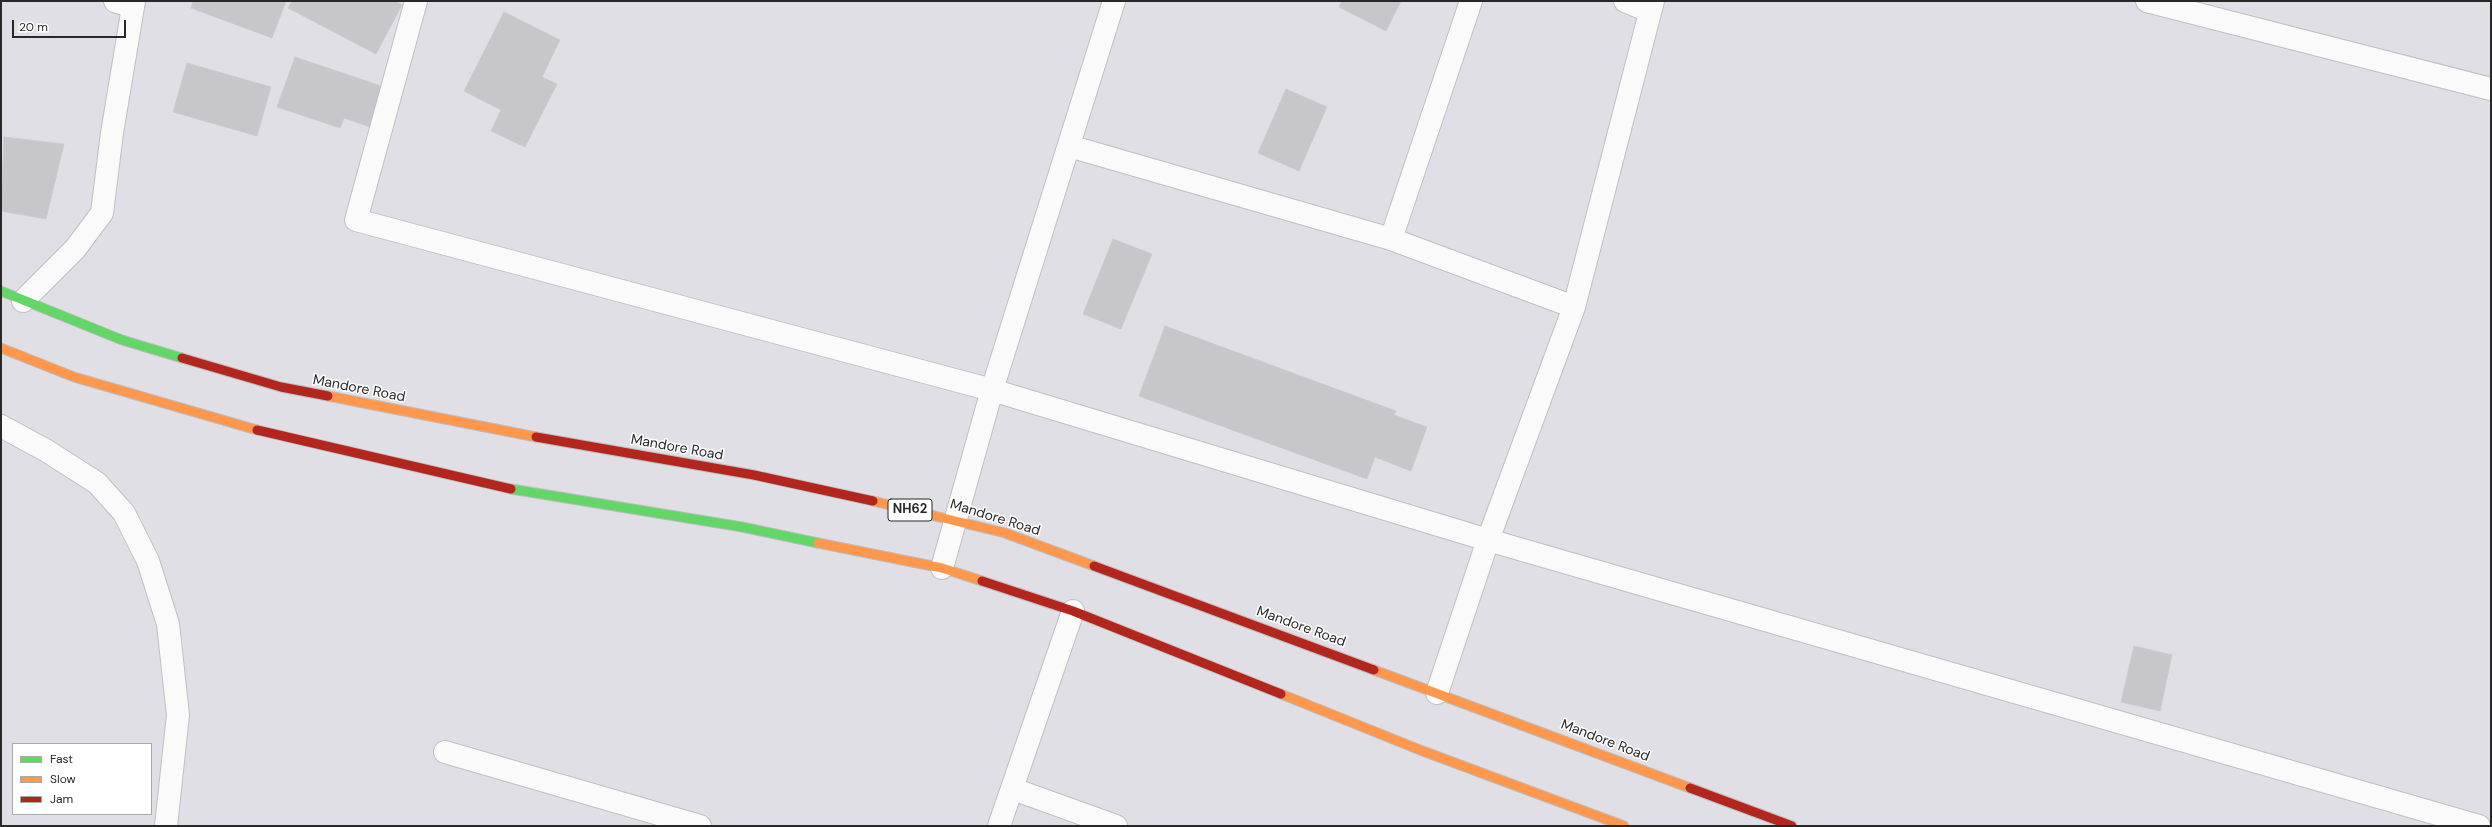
<!DOCTYPE html>
<html>
<head>
<meta charset="utf-8">
<style>
  body { margin:0 }
  #map { position:relative; width:2492px; height:827px; overflow:hidden; background:#e0dfe6; font-family:"DM Sans",sans-serif }
  canvas { display:block }
  .frame { position:absolute; inset:0; border:2px solid #282828; pointer-events:none }
  .legend { position:absolute; left:12px; top:743px; width:140px; height:72px; box-sizing:border-box; background:#fff; border:1px solid #a9a9a9; margin:0; padding:5px 7px; list-style:none; font-size:12px; color:#282828 }
  .legend li { display:flex; align-items:center; gap:8px; height:20px }
  .legend b { width:20px; border:1px solid #a9a9a9 }
  .scale { position:absolute; left:12px; top:20px; width:114px; height:18px; box-sizing:border-box; border:2px solid #282828; border-top:0; padding-left:5px; font-size:12px; line-height:14px; white-space:nowrap; color:#282828; -webkit-text-stroke:3px #fff; paint-order:stroke }
</style>
</head>
<body>
<div id="map">
<canvas width="2492" height="827"></canvas>
<div class="frame"></div>
<ul class="legend">
<li><b style="height:5px;background:#63d668"></b>Fast</li>
<li><b style="height:5px;background:#ff974d"></b>Slow</li>
<li><b style="height:5px;background:#b3261e"></b>Jam</li>
</ul>
<div class="scale">20 m</div>
</div>
<script>
const ctx = document.querySelector('canvas').getContext('2d');
ctx.lineJoin = 'round';
function fillPath(path, color) { ctx.fillStyle = color; ctx.fill(path, 'evenodd'); }
const toPath = rows => new Path2D(rows.map(r => 'M' + r).join(''));
function stroke(path, color, width, dash) { ctx.strokeStyle = color; ctx.lineWidth = width; ctx.lineCap = dash ? 'butt' : 'round'; ctx.setLineDash(dash || []); ctx.stroke(path); }
function label(font, color, halo, rows, align = 'center') {
  ctx.font = font + ' "DM Sans",sans-serif'; ctx.lineWidth = 3; ctx.setLineDash([]); ctx.textBaseline = 'middle'; ctx.strokeStyle = halo; ctx.fillStyle = color; for (const [text, x, y, turn = 0] of rows) {
    ctx.save(); ctx.translate(x, y); ctx.rotate((+turn || 0) * Math.PI / 180); ctx.textAlign = isNaN(turn) ? turn : align; if (halo) ctx.strokeText(text, 0, 0); ctx.fillText(text, 0, 0); ctx.restore();
  }
}
const building = toPath([
  [193,1,286,1,272,38,191,8,193,1],
  [292,1,395,1,402,5,376,54,288,8,292,1],
  [1342,1,1401,1,1386,31,1339,7,1342,1],
  [504,12,560,40,542,77,557,84,525,147,491,131,501,110,464,91,504,12],
  [295,57,390,89,376,129,344,118,340,128,277,107,295,57],
  [187,63,271,87,257,136,173,112,187,63],
  [1286,89,1327,107,1299,171,1258,153,1286,89],
  [4,137,64,144,46,219,1,211,4,137],
  [1113,239,1152,254,1121,329,1083,314,1113,239],
  [1165,326,1396,411,1394,415,1427,427,1411,471,1375,457,1367,479,1139,396,1165,326],
  [2134,646,2172,655,2160,711,2121,702,2134,646]
]);
const street = toPath([
  [115,1,133,7],
  [416,1,356,220,992,390,1488,540,2479,826],
  [1625,1,1649,11],
  [2147,1,2491,89],
  [1069,146,1391,239,1574,307],
  [1391,239,1471,1],
  [23,301,75,249,102,213,112,133,134,1],
  [1,426,47,451,97,483,124,513,148,561,168,624,178,715,166,826],
  [942,568,992,390,1114,1],
  [1437,693,1488,540,1574,307,1653,1],
  [445,752,700,826],
  [1013,789,1116,826],
  [999,826,1073,611]
]);
const fast = toPath([
  [1,291,122,340,182,358],
  [511,489,742,527,818,543]
]);
const slow = toPath([
  [1,348,74,377,257,430],
  [328,396,536,437],
  [873,501,1005,533,1094,566],
  [818,543,942,568,982,581],
  [1374,670,1690,788],
  [1281,694,1420,750,1624,826]
]);
const jam = toPath([
  [182,358,281,387,328,396],
  [257,430,511,489],
  [536,437,754,475,873,501],
  [1094,566,1374,670],
  [982,581,1073,611,1281,694],
  [1690,788,1792,826]
]);
const shields = [
  [910,510,44]
];
const shieldNames = [
  ["NH62",910,510]
];
const streetNames = [
  ["Mandore Road",359,389,11],
  ["Mandore Road",677,448,10],
  ["Mandore Road",995,518,17],
  ["Mandore Road",1301,627,20],
  ["Mandore Road",1605,741,21]
];
fillPath(building, '#c7c6cb');
stroke(building, '#cccbd1', 1);
stroke(street, '#bfc0c0', 24);
stroke(fast, '#bdbdbf', 11);
stroke(slow, '#bdbdbf', 11);
stroke(jam, '#bdbdbf', 11);
stroke(street, '#fafafb', 22);
stroke(fast, '#63d668', 9);
stroke(slow, '#ff974d', 9);
stroke(jam, '#b3261e', 9);
for (const [x, y, w] of shields) { const box = new Path2D(); box.roundRect(x - w / 2, y - 11, w, 22, 3); ctx.fillStyle = '#fff'; ctx.fill(box); stroke(box, '#282828', 1); }
label('bold 13px', '#282828', null, shieldNames);
label('14px', '#282828', '#fff', streetNames);
</script>
</body>
</html>
